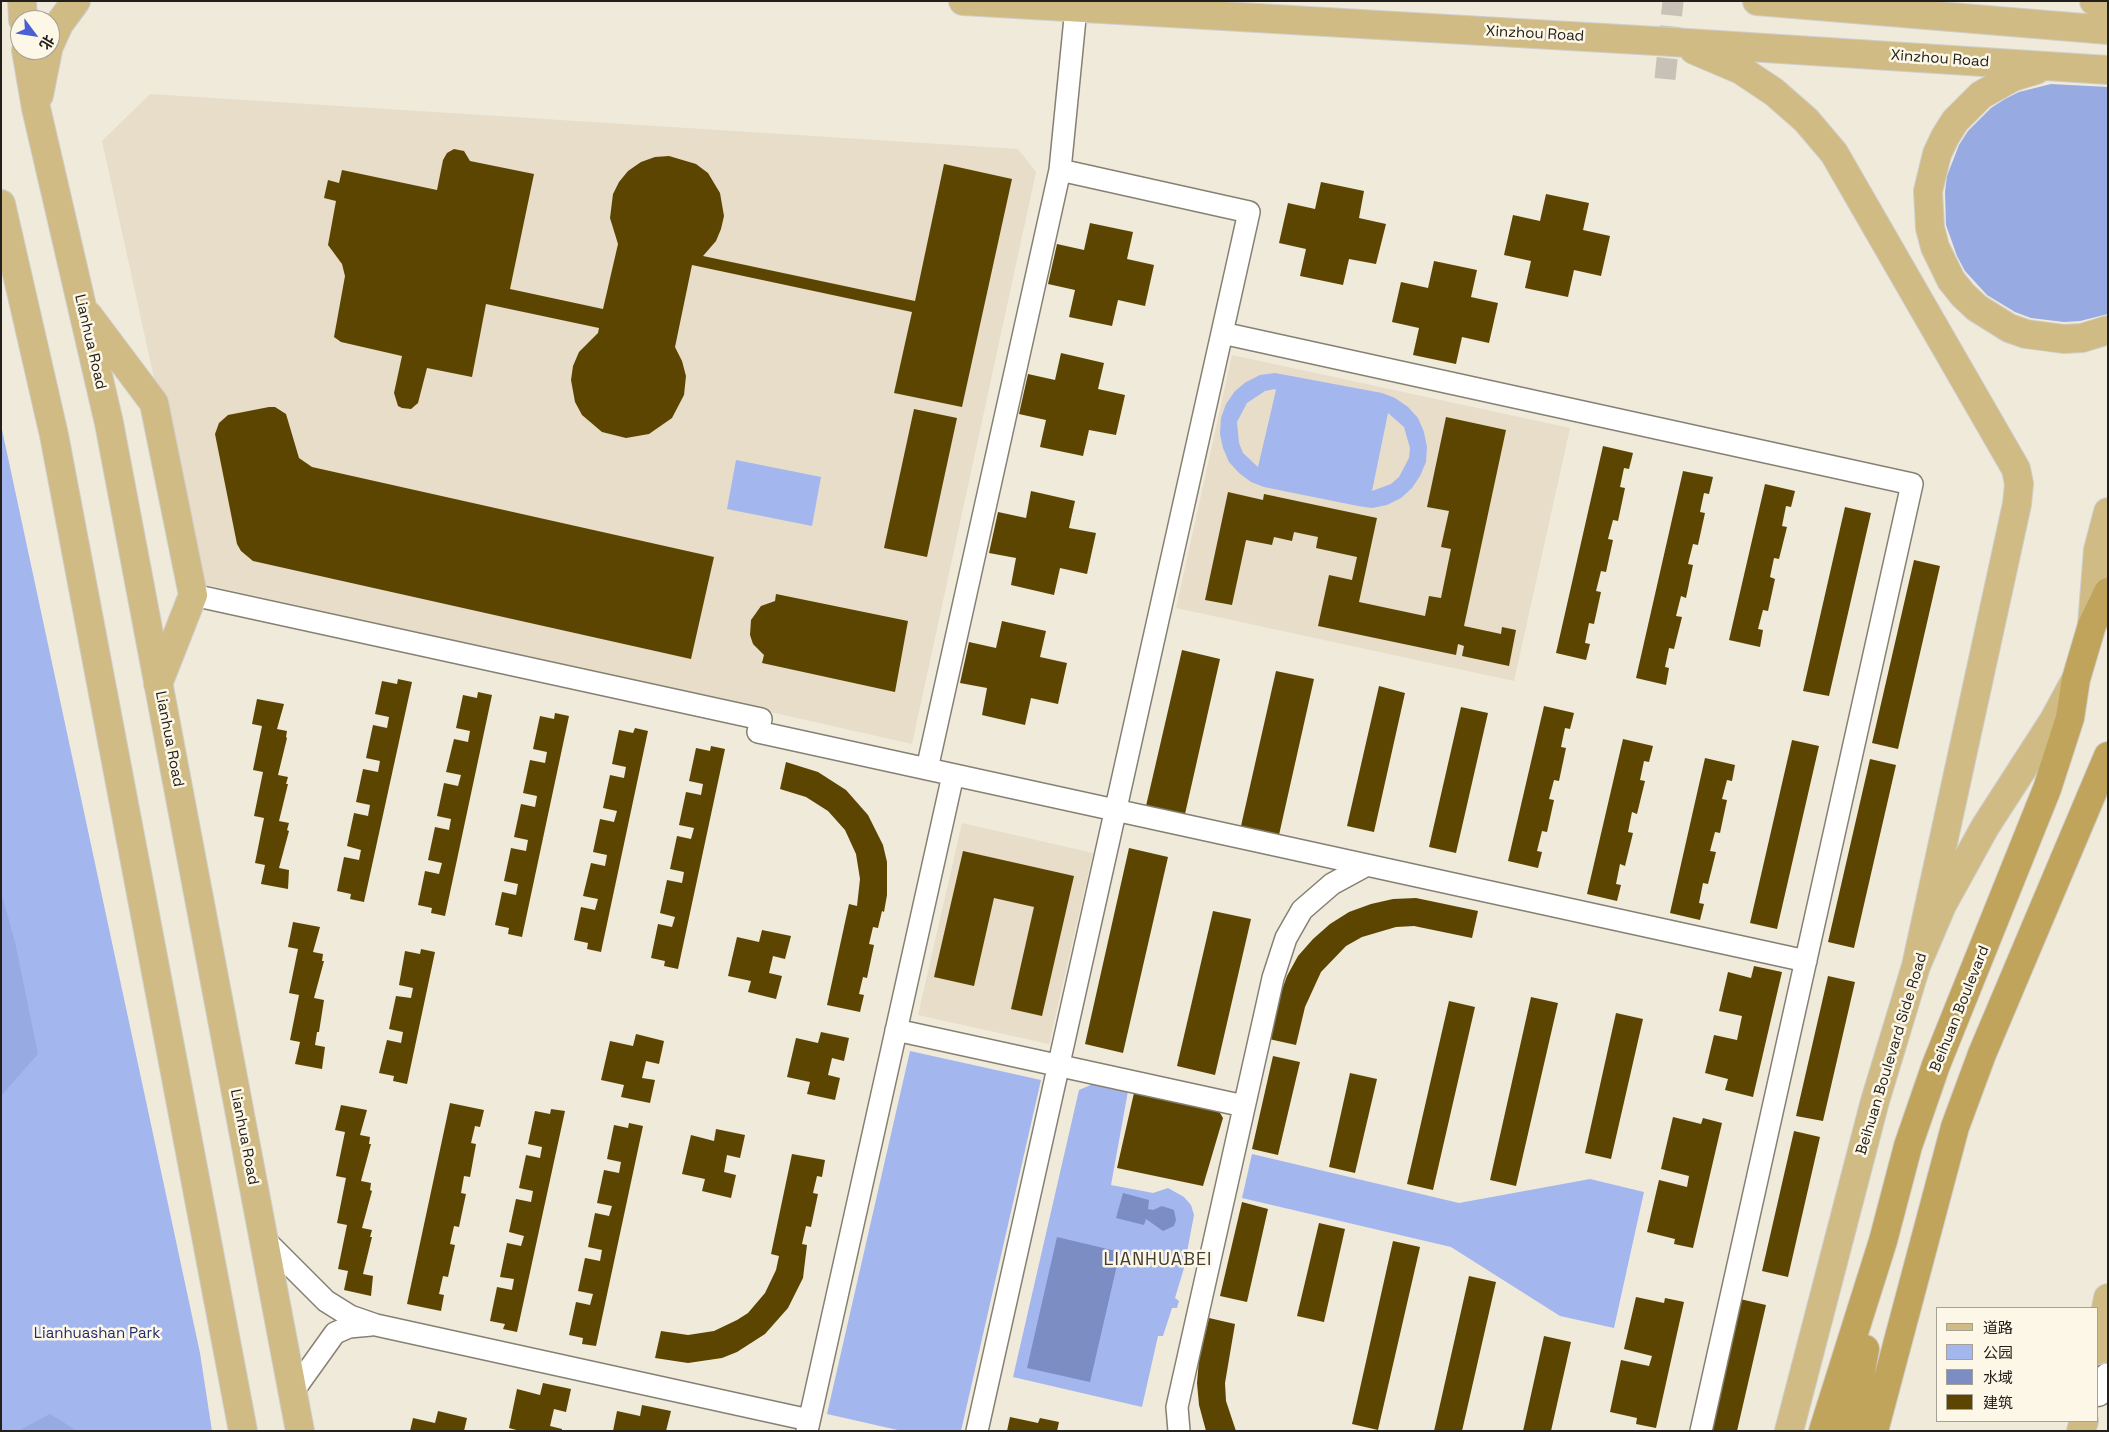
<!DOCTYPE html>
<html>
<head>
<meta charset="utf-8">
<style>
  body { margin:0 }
  #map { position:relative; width:2109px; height:1432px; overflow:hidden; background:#f0eadb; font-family:"Space Grotesk","Noto Sans SC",sans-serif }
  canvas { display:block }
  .frame { position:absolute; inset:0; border:2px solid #23201b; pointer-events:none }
  .legend { position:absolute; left:1936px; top:1307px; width:162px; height:115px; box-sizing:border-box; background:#fdf7e8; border:1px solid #a6a196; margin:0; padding:6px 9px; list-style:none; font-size:15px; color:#23201b }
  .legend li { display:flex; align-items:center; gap:10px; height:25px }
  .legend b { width:25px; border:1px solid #a6a196 }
  .north { position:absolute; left:10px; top:10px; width:50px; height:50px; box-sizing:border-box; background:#fdf7e8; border:1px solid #a6a196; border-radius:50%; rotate:121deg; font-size:14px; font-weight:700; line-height:20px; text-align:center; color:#23201b }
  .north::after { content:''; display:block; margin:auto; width:18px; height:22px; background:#4960d4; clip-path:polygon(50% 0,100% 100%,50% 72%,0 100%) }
</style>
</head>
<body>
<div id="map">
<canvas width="2109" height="1432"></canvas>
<div class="frame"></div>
<ul class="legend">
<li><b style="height:6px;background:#d0bb85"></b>道路</li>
<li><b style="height:14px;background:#a4b6ee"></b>公园</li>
<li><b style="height:14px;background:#7c8dc3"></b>水域</li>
<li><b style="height:14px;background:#5c4500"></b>建筑</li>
</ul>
<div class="north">北</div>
</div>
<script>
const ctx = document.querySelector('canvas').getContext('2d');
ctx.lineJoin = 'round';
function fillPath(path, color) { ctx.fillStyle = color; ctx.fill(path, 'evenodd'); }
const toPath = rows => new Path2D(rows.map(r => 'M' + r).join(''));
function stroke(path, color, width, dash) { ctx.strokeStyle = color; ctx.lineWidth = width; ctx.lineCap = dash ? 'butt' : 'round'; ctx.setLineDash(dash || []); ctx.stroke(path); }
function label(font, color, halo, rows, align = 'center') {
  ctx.font = font + ' "Space Grotesk",sans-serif'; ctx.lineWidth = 5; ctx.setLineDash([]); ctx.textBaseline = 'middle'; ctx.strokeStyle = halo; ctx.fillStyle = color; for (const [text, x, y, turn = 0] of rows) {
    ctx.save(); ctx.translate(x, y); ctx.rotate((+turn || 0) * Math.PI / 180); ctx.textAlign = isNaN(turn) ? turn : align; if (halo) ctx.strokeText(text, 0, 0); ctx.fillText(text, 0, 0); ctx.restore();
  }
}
const built = toPath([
  [150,94,1018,149,1036,172,912,744,199,583,102,141],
  [1232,355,1570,428,1514,681,1176,608],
  [962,823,1093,853,1049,1044,918,1015]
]);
const green = toPath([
  [1275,373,1382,393,1395,398,1408,407,1418,418,1424,432,1427,447,1426,462,1420,476,1412,488,1401,498,1387,505,1372,508,1358,506,1264,487,1251,482,1239,473,1229,462,1223,448,1220,434,1221,418,1226,404,1235,391,1246,382,1260,375],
  [1275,389,1276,390,1258,467,1243,453,1239,443,1237,422,1247,403,1265,391],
  [1388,413,1404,427,1410,448,1409,458,1399,477,1391,484,1372,491],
  [1,425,200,1353,212,1431,1,1431],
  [736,460,821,477,812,526,727,509],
  [910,1051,1041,1080,961,1431,902,1431,827,1414],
  [1093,1084,1128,1091,1111,1185,1153,1193,1168,1188,1184,1197,1191,1205,1194,1215,1184,1268,1175,1298,1179,1301,1177,1308,1172,1308,1163,1336,1158,1336,1142,1407,1013,1377,1079,1090],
  [1252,1154,1459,1203,1590,1179,1644,1192,1614,1328,1560,1316,1451,1247,1242,1198]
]);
const forest = toPath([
  [2051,84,2108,87,2108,314,2080,321,2064,322,2031,318,2015,312,1987,295,1965,271,1957,256,1946,225,1945,192,1947,176,1959,145,1968,131,1991,108,2005,99,2019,92],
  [1,892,15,942,38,1054,1,1096],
  [50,1414,77,1431,17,1431,18,1431]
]);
const water = toPath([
  [1123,1193,1149,1200,1148,1209,1153,1210,1162,1206,1174,1210,1176,1220,1174,1226,1163,1231,1146,1219,1144,1225,1116,1218],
  [1057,1237,1120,1252,1090,1382,1027,1368]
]);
const building = toPath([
  [454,149,464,151,470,161,534,174,510,289,603,309,618,244,610,218,613,194,619,182,628,171,641,162,655,157,669,156,696,164,708,173,720,193,724,216,721,229,716,241,703,256,915,301,944,164,1012,179,962,407,894,393,912,312,692,265,675,347,682,361,686,376,684,395,672,418,649,434,626,438,602,432,582,415,575,402,571,380,573,366,579,352,598,333,599,328,486,304,472,377,427,368,418,403,411,409,402,408,398,406,394,393,402,356,341,342,334,337,345,276,342,264,328,245,336,201,324,198,328,180,339,183,342,170,437,190,443,160,447,153],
  [1321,182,1364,191,1359,218,1386,224,1376,264,1349,259,1343,285,1300,276,1306,249,1279,243,1288,203,1315,209],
  [1546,194,1589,203,1583,230,1610,236,1601,276,1574,270,1568,297,1525,288,1531,261,1504,255,1513,215,1540,221],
  [1090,223,1133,232,1127,259,1154,265,1145,306,1118,300,1112,326,1069,317,1075,290,1048,284,1057,244,1084,250],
  [1434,261,1477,270,1471,297,1498,303,1489,343,1462,337,1456,364,1413,355,1419,328,1392,322,1401,282,1428,288],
  [1061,353,1104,363,1098,389,1125,395,1116,435,1089,430,1083,456,1040,447,1046,420,1019,414,1028,374,1055,380],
  [269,407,275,407,286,414,299,458,312,467,714,557,691,659,253,561,241,551,237,544,215,434,219,423,228,415],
  [914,409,957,418,927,557,884,548],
  [1446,417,1506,430,1464,626,1501,634,1502,627,1516,630,1509,666,1462,656,1464,646,1458,644,1456,655,1318,626,1329,575,1352,580,1357,557,1316,548,1318,537,1294,532,1292,541,1274,537,1272,545,1246,540,1232,605,1205,600,1228,492,1263,500,1264,494,1377,518,1359,602,1425,616,1429,596,1441,598,1451,549,1441,547,1449,511,1427,507],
  [1603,446,1633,453,1629,469,1624,468,1620,487,1625,488,1618,521,1613,520,1608,539,1613,540,1606,572,1601,571,1596,591,1601,592,1594,624,1589,623,1585,643,1590,644,1586,660,1556,653],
  [1683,471,1713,477,1709,494,1704,493,1700,512,1705,513,1698,545,1693,544,1688,564,1693,565,1686,598,1681,596,1676,616,1682,617,1674,649,1669,648,1665,667,1669,668,1666,685,1636,678],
  [1765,484,1795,491,1791,507,1786,506,1782,526,1787,527,1779,559,1774,558,1770,577,1775,579,1768,611,1763,610,1758,629,1763,630,1760,647,1729,640],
  [1031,491,1075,501,1069,528,1096,533,1087,574,1060,568,1054,595,1011,585,1016,558,989,553,998,512,1026,518],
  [1845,507,1871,513,1829,696,1803,691],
  [1914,560,1940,566,1898,749,1872,743],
  [776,594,908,621,895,692,762,663,764,655,753,644,750,635,751,620,761,606,775,601],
  [1002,621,1046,631,1040,657,1067,663,1058,704,1031,698,1025,725,982,715,987,688,960,683,969,642,996,648],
  [1182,650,1220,659,1185,814,1146,806],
  [1276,671,1314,679,1279,835,1241,826],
  [398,679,412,682,364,902,350,899,351,894,337,891,344,857,359,860,361,850,347,846,354,813,368,816,370,805,356,802,363,769,378,772,380,761,366,758,373,725,387,728,389,717,375,714,382,681,397,684],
  [1379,686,1405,693,1374,832,1347,826],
  [478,692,492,695,445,916,431,913,432,908,418,905,425,871,439,874,442,863,428,860,435,827,449,830,451,819,437,816,444,783,458,786,461,775,446,772,454,739,468,742,470,731,456,728,463,695,477,698],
  [257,699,284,704,277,729,287,731,286,737,287,738,278,775,288,777,286,784,288,784,279,821,289,823,287,830,289,831,279,868,289,870,288,889,261,884,265,865,255,863,264,818,254,816,263,772,253,770,262,726,252,724],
  [1544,706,1574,713,1570,729,1565,728,1561,747,1566,748,1559,781,1554,780,1549,799,1554,800,1547,832,1542,831,1537,851,1542,852,1538,868,1508,861],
  [1461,707,1488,713,1456,853,1429,847],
  [555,713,569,716,522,937,508,934,509,928,495,925,502,892,516,895,518,884,504,881,511,848,526,851,528,840,514,837,521,804,535,807,537,796,523,793,530,760,545,763,547,752,533,749,540,716,554,719],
  [635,728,648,731,601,952,587,949,588,943,574,940,581,907,595,910,598,899,583,896,591,863,605,866,607,855,593,852,600,819,614,822,617,811,603,808,610,775,624,778,626,767,612,764,619,730,633,733],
  [1623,739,1653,746,1649,762,1644,761,1640,780,1645,781,1637,814,1632,812,1628,832,1633,833,1625,866,1620,864,1616,884,1621,885,1617,901,1587,894],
  [1792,740,1819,746,1777,929,1750,923],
  [711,746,725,749,678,969,664,966,665,961,651,958,658,924,672,927,675,917,660,913,667,880,682,883,684,872,670,869,677,836,691,839,694,828,679,825,686,792,701,795,703,784,689,781,696,748,710,751],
  [1705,758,1735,765,1732,781,1727,780,1722,799,1727,800,1720,833,1715,832,1710,851,1716,852,1708,884,1703,883,1699,903,1704,904,1700,920,1670,913],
  [1870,759,1896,765,1854,948,1828,942],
  [786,762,818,772,846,790,868,815,883,845,887,862,887,895,884,912,882,911,878,928,873,927,869,944,874,945,867,978,863,977,859,994,864,995,860,1012,827,1005,849,904,857,906,860,879,856,854,845,830,828,811,806,797,780,789],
  [1129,848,1168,857,1123,1053,1085,1044],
  [963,851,1074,876,1042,1016,1011,1009,1034,907,994,898,974,986,934,977],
  [1416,898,1478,911,1472,938,1414,926,1396,927,1362,937,1346,946,1321,972,1305,1007,1296,1045,1269,1039,1279,998,1287,976,1298,956,1313,939,1330,924,1349,912,1371,904,1393,899],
  [1213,911,1251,919,1215,1075,1177,1066],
  [293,922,320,927,313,952,323,954,322,961,324,961,314,998,324,1000,319,1032,317,1032,315,1045,325,1047,322,1069,295,1064,300,1042,290,1040,299,995,289,993,298,949,288,947],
  [762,930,791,936,785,959,773,956,769,973,782,976,776,999,748,992,751,981,728,976,737,937,759,942],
  [421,949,435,952,407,1084,393,1081,394,1076,379,1073,387,1040,401,1043,403,1032,389,1029,396,996,411,998,413,988,399,985,405,951,420,954],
  [1754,966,1782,972,1753,1097,1725,1090,1728,1079,1705,1073,1714,1035,1737,1040,1742,1016,1719,1011,1728,972,1751,978],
  [1828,976,1855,982,1823,1121,1796,1116],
  [1531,997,1558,1003,1516,1186,1490,1180],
  [1449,1001,1475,1007,1433,1190,1407,1184],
  [1616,1013,1643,1019,1611,1159,1585,1153],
  [821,1032,849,1038,844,1061,832,1058,828,1075,840,1078,835,1100,807,1094,810,1082,787,1077,796,1038,818,1043],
  [636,1034,664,1041,659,1064,646,1061,642,1078,655,1080,650,1103,621,1097,624,1085,601,1080,610,1041,633,1046],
  [1273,1056,1300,1062,1278,1155,1252,1149],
  [1350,1073,1377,1079,1355,1173,1329,1167],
  [1134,1093,1217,1108,1223,1118,1203,1186,1117,1168],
  [450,1103,484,1110,480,1127,475,1126,471,1143,476,1144,470,1177,464,1176,461,1193,466,1194,459,1227,454,1226,450,1244,455,1245,448,1277,443,1276,439,1294,444,1295,441,1311,407,1304],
  [341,1105,367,1110,360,1135,370,1137,369,1144,371,1144,361,1181,371,1183,370,1190,372,1191,362,1228,372,1230,370,1237,372,1237,363,1274,373,1276,371,1296,344,1290,348,1271,338,1269,347,1225,337,1223,346,1178,336,1176,345,1132,335,1130],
  [551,1109,565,1111,517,1332,503,1329,505,1324,490,1321,497,1287,512,1290,514,1279,500,1277,507,1243,521,1246,524,1236,509,1232,516,1199,531,1202,533,1191,519,1188,526,1155,540,1158,542,1147,528,1144,535,1111,550,1114],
  [1673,1117,1701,1124,1703,1118,1722,1123,1693,1248,1674,1244,1675,1239,1647,1232,1659,1180,1687,1187,1689,1176,1661,1169],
  [629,1123,643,1126,596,1346,582,1344,583,1338,569,1335,576,1302,590,1305,593,1294,578,1291,585,1258,600,1261,602,1250,588,1247,595,1213,609,1216,612,1206,597,1203,604,1170,619,1173,621,1162,607,1159,614,1125,628,1128],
  [716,1129,745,1135,740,1158,727,1155,724,1172,736,1175,731,1198,702,1191,705,1179,682,1174,691,1135,714,1141],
  [1794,1131,1820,1137,1788,1277,1762,1271],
  [792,1154,825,1160,822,1177,817,1176,813,1193,818,1194,811,1227,806,1226,802,1244,807,1245,803,1278,788,1308,765,1334,737,1352,722,1358,688,1363,655,1358,661,1331,688,1335,714,1331,737,1320,748,1313,765,1293,776,1270,779,1256,771,1254],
  [1242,1202,1268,1209,1247,1302,1220,1296],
  [1319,1223,1345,1229,1324,1322,1297,1316],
  [1393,1241,1420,1247,1378,1430,1352,1424],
  [1469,1276,1496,1282,1462,1431,1434,1431],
  [1636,1297,1664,1303,1665,1298,1684,1302,1656,1428,1636,1424,1637,1418,1610,1412,1621,1360,1649,1366,1652,1356,1624,1349],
  [1740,1299,1766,1305,1737,1431,1710,1431],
  [1209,1318,1235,1324,1225,1383,1226,1401,1236,1431,1206,1431,1199,1405,1197,1383,1199,1360],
  [1544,1336,1571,1342,1551,1431,1523,1431],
  [543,1383,571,1389,566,1412,554,1409,550,1426,562,1429,562,1431,520,1431,509,1428,517,1389,540,1395],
  [642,1405,671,1411,666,1431,613,1431,617,1411,640,1416],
  [438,1411,467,1418,464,1431,410,1431,413,1418,435,1423],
  [1010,1417,1038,1423,1040,1418,1059,1422,1057,1431,1007,1431]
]);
const minorTunnel = toPath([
  [1665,79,1673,1]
]);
const minor = toPath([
  [1222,333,1912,484,1701,1431],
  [193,595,761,719,758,732,1806,961],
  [927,769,1060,170,1076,8],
  [896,1030,1244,1106],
  [263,1238,326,1301,350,1316,376,1325,809,1420],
  [292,1393,335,1333,349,1327,371,1325],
  [807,1431,953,775],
  [977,1431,1249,212,1060,170],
  [1179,1431,1177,1407,1273,978,1286,938,1302,910,1332,884,1367,865]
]);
const tertiary = toPath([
  [2098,1393,2108,1376]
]);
const primary = toPath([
  [22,1,23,20],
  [963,1,1656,41,2108,70],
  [1757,1,2108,30],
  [2094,1,2108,12],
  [50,44,59,24,76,1],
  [26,50,36,108,109,423,300,1431],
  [1694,50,1741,70,1774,92,1806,120,1834,153,2016,469,2019,484,2017,504,1916,966],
  [2036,70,2013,77,1981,95,1955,121,1945,137,1937,154,1928,191,1930,228,1935,247,1951,280,1963,295,1977,308,2009,328,2026,334,2064,339,2082,338,2108,330],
  [39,95,48,50],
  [1,204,54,435,243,1431],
  [88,315,154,403,193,595,158,684],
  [2092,625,2098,550,2108,512],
  [2098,1350,2108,1298],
  [1789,1431,1875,1101,1916,966,1942,905,1985,827,2054,720,2074,683],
  [2081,1431,2084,1421]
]);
const trunk = toPath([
  [1823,1431,1883,1241,1908,1146,1936,1065,2047,789,2070,718,2076,679,2092,625,2108,592],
  [1850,1431,1865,1349],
  [1874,1431,1955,1127,1982,1054,2108,756]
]);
const streetNames = [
  ["Xinzhou Road",1535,34,3],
  ["Xinzhou Road",1940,59,4],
  ["Lianhua Road",90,342,77],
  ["Lianhua Road",169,739,79],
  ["Beihuan Boulevard",1960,1009,-68],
  ["Beihuan Boulevard Side Road",1892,1054,-73],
  ["Lianhua Road",244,1137,79]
];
const parkNames = [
  ["Lianhuashan Park",97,1334]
];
const quarterNames = [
  ["LIANHUABEI",1158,1260]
];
fillPath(built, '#e7ddc8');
fillPath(green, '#a4b6ee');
fillPath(forest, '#98aae2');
fillPath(water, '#7c8dc3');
fillPath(building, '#5c4500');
stroke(minorTunnel, '#c7c2b5', 21, [21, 11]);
stroke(minor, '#868073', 24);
stroke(tertiary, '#868073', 29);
stroke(primary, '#cfcecd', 30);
stroke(trunk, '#cfcecd', 30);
stroke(minor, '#fff', 21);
stroke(tertiary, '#fff', 26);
stroke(primary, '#d0bb85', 28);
stroke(trunk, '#c0a45c', 28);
label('15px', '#23201b', '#fdf7e8', streetNames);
label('15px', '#1f2c6d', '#fdf7e8', parkNames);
ctx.letterSpacing = '1px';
label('18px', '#423d31', '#fdf7e8', quarterNames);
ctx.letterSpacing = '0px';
</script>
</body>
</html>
